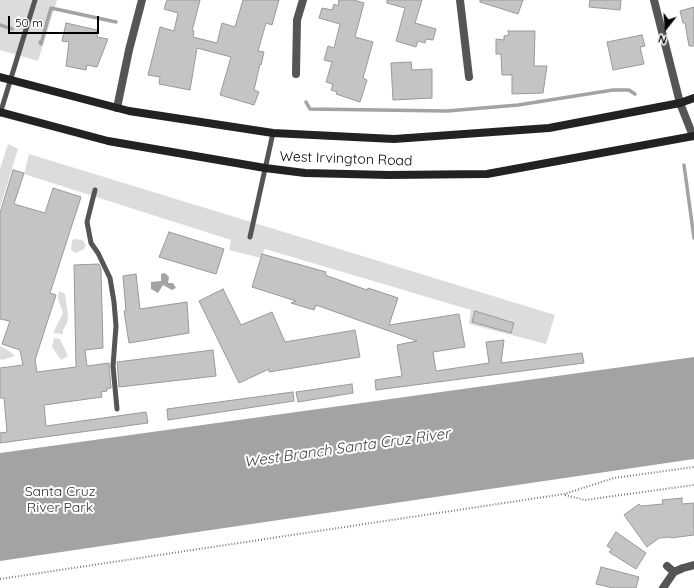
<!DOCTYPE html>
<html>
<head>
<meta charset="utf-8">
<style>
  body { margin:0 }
  #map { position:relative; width:694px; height:588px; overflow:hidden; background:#fff; font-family:Quicksand,sans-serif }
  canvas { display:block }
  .north { position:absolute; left:646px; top:8px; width:40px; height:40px; -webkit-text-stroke:3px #fff; paint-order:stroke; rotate:197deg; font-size:11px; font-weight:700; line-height:16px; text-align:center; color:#000 }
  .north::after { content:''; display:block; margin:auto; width:14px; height:18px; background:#000; clip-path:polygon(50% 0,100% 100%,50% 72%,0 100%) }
  .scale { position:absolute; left:8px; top:16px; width:91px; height:18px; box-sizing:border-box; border:2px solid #000; border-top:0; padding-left:5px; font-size:12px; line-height:14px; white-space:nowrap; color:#000; -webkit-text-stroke:3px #fff; paint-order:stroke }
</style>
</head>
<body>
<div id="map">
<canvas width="694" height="588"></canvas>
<div class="north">N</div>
<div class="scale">50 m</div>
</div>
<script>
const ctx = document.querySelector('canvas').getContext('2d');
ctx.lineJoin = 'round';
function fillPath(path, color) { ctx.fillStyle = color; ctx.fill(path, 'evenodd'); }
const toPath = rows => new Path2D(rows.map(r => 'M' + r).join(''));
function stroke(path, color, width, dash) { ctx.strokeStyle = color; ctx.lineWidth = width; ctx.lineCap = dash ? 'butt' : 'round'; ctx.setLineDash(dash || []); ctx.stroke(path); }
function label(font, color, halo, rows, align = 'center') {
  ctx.font = font + ' Quicksand,sans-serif'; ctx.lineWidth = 4; ctx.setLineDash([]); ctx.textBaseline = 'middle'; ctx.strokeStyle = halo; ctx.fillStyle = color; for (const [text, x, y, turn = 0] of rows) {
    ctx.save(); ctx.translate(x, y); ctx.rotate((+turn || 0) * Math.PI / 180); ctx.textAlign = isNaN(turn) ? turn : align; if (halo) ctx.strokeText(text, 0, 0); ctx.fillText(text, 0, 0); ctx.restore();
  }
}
const green = toPath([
  [0,0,57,0,38,61,0,50],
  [8,144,18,149,0,208,0,169],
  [29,154,555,315,546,344,469,324,471,310,265,249,261,258,229,250,231,240,24,174],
  [74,239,82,240,86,245,84,249,76,253,71,250,72,241],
  [59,291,65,294,68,315,67,323,63,330,63,334,53,333,63,313,58,299],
  [54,338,60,339,68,356,61,360,52,347],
  [0,346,9,351,15,356,2,360,0,359]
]);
const water = toPath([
  [165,273,169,277,168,283,173,283,176,288,172,290,163,285,158,293,151,289,151,282,161,281,161,274],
  [694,357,694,459,0,561,0,453]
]);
const stream = toPath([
  [0,25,12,29],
  [40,42,41,44,51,8,116,22],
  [306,102,310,109,447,111,518,105,613,90,629,90,635,94],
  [684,165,694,238]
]);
const building = toPath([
  [167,0,200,0,192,31,194,31,193,37,217,43,222,23,235,27,243,0,279,0,272,25,266,23,258,51,264,52,261,65,260,64,254,90,259,92,254,105,220,95,231,57,197,48,190,90,159,84,160,77,148,75,160,27,174,31,178,13,164,9,167,0],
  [339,0,354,0,364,3,355,37,373,42,363,78,367,80,360,102,336,94,337,92,331,90,333,84,326,82,332,62,324,60,328,46,334,48,340,24,319,18,322,8,332,10,334,4,338,6,339,0],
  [387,0,422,0,415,23,436,29,433,40,426,39,425,43,418,41,416,47,396,41,405,8,387,3,387,0],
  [480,0,523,0,518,14,480,2,480,0],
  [590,0,621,0,620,10,589,7,590,0],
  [694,7,694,46,689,46,685,23,683,23,680,11,694,7],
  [66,23,97,30,97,37,108,39,97,67,87,65,86,70,66,66,69,42,62,41,66,23],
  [508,31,535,31,534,66,547,66,543,93,512,94,512,75,502,75,501,54,496,54,496,39,504,40,504,36,509,35,508,31],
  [642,35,645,46,640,47,644,64,613,70,607,42,642,35],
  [411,62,412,70,432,69,432,98,393,100,391,63,411,62],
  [13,170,24,173,14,204,45,213,53,188,81,197,50,293,56,295,35,360,37,372,76,367,74,265,99,264,101,269,103,348,85,350,87,366,109,363,111,388,106,389,107,391,101,392,102,397,44,405,46,426,146,412,148,423,0,443,0,433,7,432,4,398,0,398,0,368,23,365,20,350,2,344,10,321,0,319,0,213,13,170],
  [169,232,224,249,216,274,159,257,169,232],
  [262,254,326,272,325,275,367,290,368,288,398,298,389,325,459,314,465,347,433,352,436,371,489,363,486,342,504,340,501,363,582,353,584,363,376,390,375,380,402,376,397,345,417,341,316,305,314,310,291,303,296,301,252,287,262,254],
  [136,274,140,309,187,302,189,333,129,343,124,311,126,311,123,276,136,274],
  [223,289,241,325,272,312,285,342,355,330,360,357,269,372,269,369,239,383,199,301,223,289],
  [475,311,514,323,511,333,472,322,475,311],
  [213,350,216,376,119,387,117,362,213,350],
  [352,384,353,393,298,402,296,392,352,384],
  [293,392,294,401,168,420,167,409,293,392],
  [682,498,682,504,694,503,694,535,671,538,671,537,659,538,647,547,624,515,639,504,641,506,663,504,662,500,682,498],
  [616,532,646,553,636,569,609,552,612,549,607,546,616,532],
  [601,567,639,577,636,588,613,588,596,584,601,567]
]);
const path = toPath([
  [565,495,585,500,694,485],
  [0,579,564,494,614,478,694,467]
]);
const service = toPath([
  [0,114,35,0],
  [95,190,87,222,91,243,98,253,110,278,114,302,116,326,113,366,117,409],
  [250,237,273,133]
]);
const minor = toPath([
  [460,0,469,77],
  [654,0,680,103,693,136],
  [296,74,297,20,303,0],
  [117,108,129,50,142,0],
  [667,566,674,572],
  [663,588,674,572,683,568,694,565]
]);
const secondary = toPath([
  [0,77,129,111,273,133,394,139,549,128,680,103,694,98],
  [0,112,108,141,265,168,305,173,389,175,487,174,694,136]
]);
const streetNames = [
  ["West Irvington Road",346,159,2]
];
const parkNames = [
  ["Santa Cruz",60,492],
  ["River Park",60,508]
];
const waterNames = [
  ["West Branch Santa Cruz River",347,448,-8]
];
fillPath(green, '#dcdcdc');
fillPath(water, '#a3a3a3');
stroke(stream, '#a3a3a3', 3.5);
fillPath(building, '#c4c4c4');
stroke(building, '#999', 1);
stroke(path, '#777', 2, [1, 2]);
stroke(service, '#555', 5);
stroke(minor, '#555', 8);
stroke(secondary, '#222', 8);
label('14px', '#000', '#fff', streetNames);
label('14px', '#333', '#fff', parkNames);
label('italic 15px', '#444', '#fff', waterNames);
</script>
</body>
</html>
